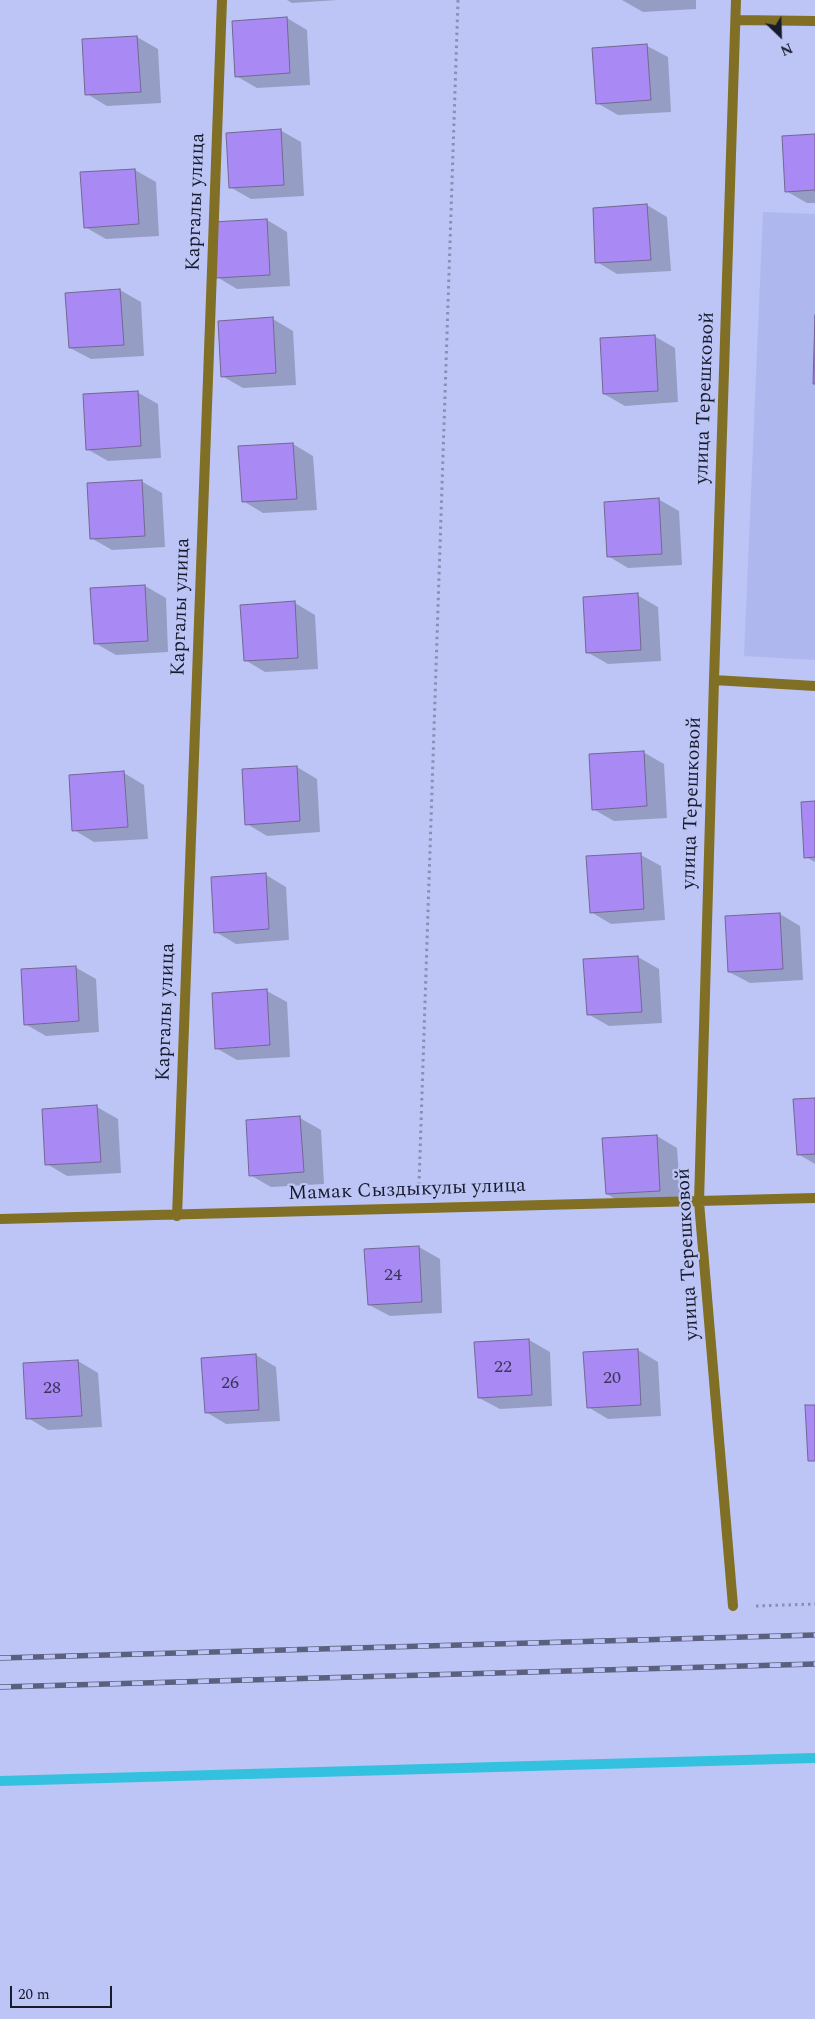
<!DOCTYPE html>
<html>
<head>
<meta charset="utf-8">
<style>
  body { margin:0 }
  #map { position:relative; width:815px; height:2019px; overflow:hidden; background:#bcc5f5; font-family:Spectral,serif }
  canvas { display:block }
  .north { position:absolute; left:755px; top:10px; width:50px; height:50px; -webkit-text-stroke:4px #bcc5f5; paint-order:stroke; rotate:156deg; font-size:14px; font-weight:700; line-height:20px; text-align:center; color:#181b2c }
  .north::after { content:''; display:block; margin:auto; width:18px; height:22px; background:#181b2c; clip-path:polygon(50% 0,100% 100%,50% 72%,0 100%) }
  .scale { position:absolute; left:10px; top:1986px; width:102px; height:22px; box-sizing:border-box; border:2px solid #181b2c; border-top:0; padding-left:6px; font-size:15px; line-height:18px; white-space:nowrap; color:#181b2c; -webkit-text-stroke:4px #bcc5f5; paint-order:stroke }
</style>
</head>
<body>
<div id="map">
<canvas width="815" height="2019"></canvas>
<div class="north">N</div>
<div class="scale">20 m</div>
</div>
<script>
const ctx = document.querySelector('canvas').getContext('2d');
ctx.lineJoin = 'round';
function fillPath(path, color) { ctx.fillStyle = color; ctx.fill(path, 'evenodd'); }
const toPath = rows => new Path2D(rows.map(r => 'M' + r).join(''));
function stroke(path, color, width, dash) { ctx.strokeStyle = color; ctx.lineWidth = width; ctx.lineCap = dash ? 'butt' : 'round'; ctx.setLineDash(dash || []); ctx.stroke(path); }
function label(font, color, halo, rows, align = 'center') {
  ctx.font = font + ' Spectral,serif'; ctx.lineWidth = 4.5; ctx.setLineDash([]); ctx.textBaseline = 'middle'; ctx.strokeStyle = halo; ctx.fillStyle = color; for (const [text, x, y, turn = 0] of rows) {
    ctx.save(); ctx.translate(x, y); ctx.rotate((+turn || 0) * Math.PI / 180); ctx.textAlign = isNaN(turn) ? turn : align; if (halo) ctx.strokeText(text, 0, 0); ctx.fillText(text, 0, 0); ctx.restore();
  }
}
const built = toPath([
  [763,212,815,214,815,660,744,656]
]);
const shadow = toPath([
  [287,0,337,0,292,3],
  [622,0,696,0,696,9,643,12],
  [287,18,307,30,310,85,257,88,236,76],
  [137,37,158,49,161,103,107,106,87,94,84,40],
  [647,46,668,57,671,112,618,115,597,103],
  [280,130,301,142,304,196,251,199,230,187],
  [815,135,815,203,807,203,786,191],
  [135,170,156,182,159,236,106,239,85,227],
  [647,205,667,217,671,271,617,274,597,262],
  [267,220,287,232,290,286,237,289,217,277],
  [120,290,141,302,144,356,91,359,70,348],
  [273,319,293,331,296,385,243,388,222,376],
  [654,336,675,348,678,402,625,406,604,394],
  [137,392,158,404,161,458,108,461,87,449],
  [293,444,313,456,317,510,263,513,243,501],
  [141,481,162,493,165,547,112,550,91,538],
  [658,499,679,511,682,565,628,568,608,556],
  [145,586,166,598,168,652,116,655,95,643,92,589],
  [637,595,658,607,661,661,608,664,587,652],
  [295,603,315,615,318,669,265,672,245,660],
  [643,752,664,764,667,818,614,821,593,809],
  [297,767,317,779,320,832,267,836,247,824],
  [124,773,144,785,148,839,94,842,74,830],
  [815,802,815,862,806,857],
  [641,855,661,866,665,920,611,924,591,912],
  [266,875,286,887,289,940,236,944,216,932],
  [780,914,800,926,803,980,750,983,729,972],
  [638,957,659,969,662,1023,609,1026,588,1014,585,960],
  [75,967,96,979,99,1032,46,1036,25,1024],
  [267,991,287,1002,290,1057,237,1060,216,1048],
  [815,1099,815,1164,798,1154],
  [97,1107,118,1119,121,1173,67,1176,47,1164],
  [300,1118,321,1130,324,1184,271,1187,250,1175],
  [657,1136,677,1148,681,1202,627,1206,607,1194],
  [419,1247,440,1259,442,1313,390,1316,369,1305],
  [529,1340,550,1352,552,1406,500,1409,479,1398],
  [638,1350,658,1362,661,1416,608,1419,588,1407],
  [256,1355,276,1367,280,1421,226,1424,206,1412],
  [78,1361,98,1373,102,1427,48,1430,28,1418]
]);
const stream = toPath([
  [0,1781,815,1758]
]);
const building = toPath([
  [287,17,290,73,235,77,232,21,287,17],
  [137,36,141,92,85,95,82,39,137,36],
  [647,44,651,100,596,104,592,48,647,44],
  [281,129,284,185,229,188,226,133,281,129],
  [815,134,815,190,785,192,782,136,815,134],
  [135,169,139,224,84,228,80,172,135,169],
  [647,204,651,260,595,263,593,208,647,204],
  [267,219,270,275,216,278,212,222,267,219],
  [120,289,124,345,69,348,65,293,120,289],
  [815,315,815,384,813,384,815,315],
  [273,317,276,373,221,377,218,321,273,317],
  [655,335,658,391,603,394,600,338,655,335],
  [138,391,141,446,86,450,83,394,138,391],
  [293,443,297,499,242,502,238,446,293,443],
  [142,480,145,536,90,539,87,483,142,480],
  [659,498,662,554,607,557,604,502,659,498],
  [145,585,148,641,94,644,90,588,145,585],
  [638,593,641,650,586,653,583,597,638,593],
  [295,601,298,658,244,661,240,605,295,601],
  [644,751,647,806,592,810,589,754,644,751],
  [297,766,300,821,245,825,242,769,297,766],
  [124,771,128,827,72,831,69,775,124,771],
  [815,801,815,857,804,858,801,802,815,801],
  [641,853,644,909,590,913,586,856,641,853],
  [266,873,269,929,214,933,211,877,266,873],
  [780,913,783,969,728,972,725,916,780,913],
  [638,956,642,1012,587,1015,583,959,638,956],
  [76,966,79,1021,24,1025,21,969,76,966],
  [267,989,270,1045,215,1049,212,993,267,989],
  [815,1098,815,1154,797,1155,793,1099,815,1098],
  [97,1105,101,1162,45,1165,42,1109,97,1105],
  [300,1116,304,1172,249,1176,246,1120,300,1116],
  [657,1135,660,1191,606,1194,602,1138,657,1135],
  [419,1246,422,1302,368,1305,364,1249,419,1246],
  [529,1339,532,1395,478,1398,474,1342,529,1339],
  [638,1349,641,1405,587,1408,583,1352,638,1349],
  [256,1354,259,1410,205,1413,201,1358,256,1354],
  [78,1360,82,1416,26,1419,23,1363,78,1360],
  [805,1405,815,1405,815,1461,808,1461,805,1405]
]);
const path = toPath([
  [419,1185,458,0],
  [756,1606,815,1604]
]);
const street = toPath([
  [736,20,815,21],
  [714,680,815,686],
  [177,1216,222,0],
  [0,1219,815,1198],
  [733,1606,699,1202,714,680,736,0]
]);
const rail = toPath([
  [0,1658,815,1635],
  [0,1687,815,1664]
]);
const numberNames = [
  ["24",393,1276],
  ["22",503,1368],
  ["20",612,1379],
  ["26",230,1384],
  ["28",52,1389]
];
const streetNames = [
  ["Каргалы улица",197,202,-88],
  ["улица Терешковой",706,398,-88],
  ["Каргалы улица",182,607,-88],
  ["улица Терешковой",693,803,-88],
  ["Каргалы улица",167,1012,-88],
  ["Мамак Сыздыкулы улица",407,1191,-2],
  ["улица Терешковой",689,1254,-93]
];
fillPath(built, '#aeb8ee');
fillPath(shadow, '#0003');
stroke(stream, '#34c1df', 10);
fillPath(building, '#a989f3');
stroke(building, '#736792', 1);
stroke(path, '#888fb5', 3, [2.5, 4]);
stroke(street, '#806f24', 10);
stroke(rail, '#5a607d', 5.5);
stroke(rail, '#bcc5f5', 4, [11]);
label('18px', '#3c365e', null, numberNames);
label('20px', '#181b2c', '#bcc5f5', streetNames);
</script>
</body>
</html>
